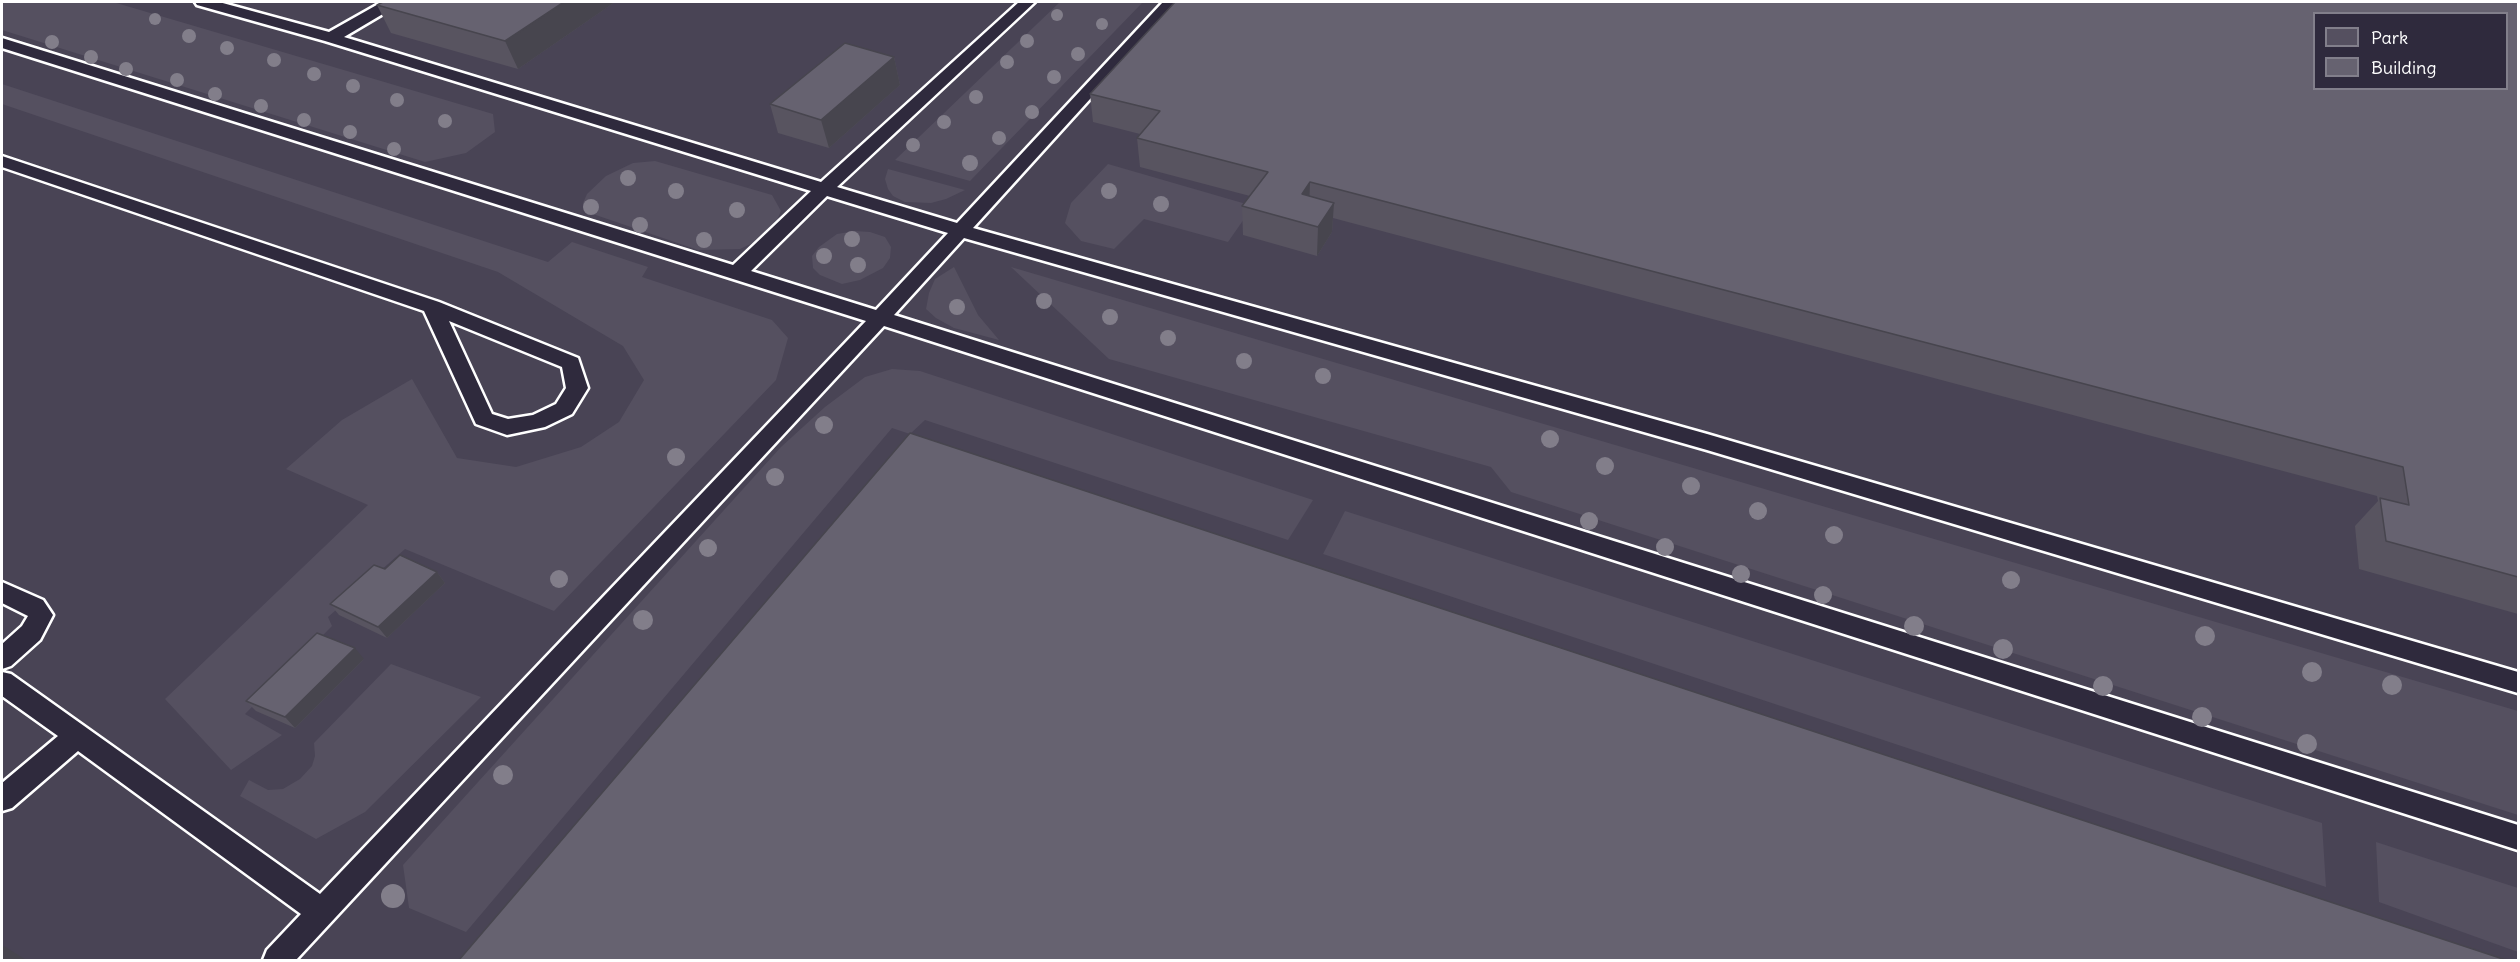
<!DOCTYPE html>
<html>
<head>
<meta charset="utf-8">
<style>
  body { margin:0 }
  #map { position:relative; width:2520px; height:962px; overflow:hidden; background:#3c3749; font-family:Delius,sans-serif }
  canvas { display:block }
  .frame { position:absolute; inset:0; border:3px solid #fff; pointer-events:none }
  .legend { position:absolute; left:2313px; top:12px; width:195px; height:78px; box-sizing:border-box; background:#2f2a3d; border:2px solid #827f8b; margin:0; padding:8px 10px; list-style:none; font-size:18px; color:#fff }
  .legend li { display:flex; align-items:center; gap:12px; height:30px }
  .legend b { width:30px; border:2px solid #827f8b }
</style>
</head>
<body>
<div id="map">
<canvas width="2520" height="962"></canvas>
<div class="frame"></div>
<ul class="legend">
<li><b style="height:16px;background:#555060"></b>Park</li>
<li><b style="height:16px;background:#666270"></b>Building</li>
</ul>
</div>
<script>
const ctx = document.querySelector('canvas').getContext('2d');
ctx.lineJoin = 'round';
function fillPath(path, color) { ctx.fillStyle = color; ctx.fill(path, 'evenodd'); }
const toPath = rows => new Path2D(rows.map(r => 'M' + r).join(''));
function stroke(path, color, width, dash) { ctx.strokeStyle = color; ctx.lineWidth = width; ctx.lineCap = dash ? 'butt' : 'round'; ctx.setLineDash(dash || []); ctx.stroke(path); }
const built = toPath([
  [2,2,2518,2,2518,960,2,960],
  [2314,14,2506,14,2506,88,2314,88]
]);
const green = toPath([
  [2,2,113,2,493,114,495,132,466,153,425,162,2,30],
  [1060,2,1143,2,970,181,895,160],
  [2,84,548,262,572,242,648,267,642,277,772,320,788,338,776,380,554,611,405,549,328,617,332,626,245,714,282,735,231,770,165,699,368,505,286,469,342,420,412,379,457,458,516,467,581,447,619,422,644,380,623,346,498,272,2,104],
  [655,161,772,195,781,211,774,227,759,240,740,249,698,250,587,212,583,203,587,194,606,176,633,163],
  [1108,164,1253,206,1228,242,1144,219,1114,249,1081,241,1065,223,1071,203],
  [888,169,965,190,946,199,931,203,905,202,893,196,888,189,885,179],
  [855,231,870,232,885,237,891,247,890,258,883,268,860,280,842,284,820,275,813,268,812,256,819,247,837,234],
  [954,267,978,315,999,340,954,328,936,318,926,309,929,293,935,279],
  [1011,267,2518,711,2518,815,1511,492,1491,467,1109,359],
  [892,369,920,371,1313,500,1288,540,925,420,910,434,892,428,466,932,409,908,403,865,781,447,825,407,865,377],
  [1345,511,2322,823,2326,887,1323,554],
  [391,664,481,697,365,812,316,839,240,796,249,780,268,790,283,789,300,779,312,766,315,756,314,743],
  [2376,842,2518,888,2518,952,2379,902]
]);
const service = toPath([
  [195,2,219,2,329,32,382,2,399,2,398,5,344,37,821,182,1019,2,1035,2,837,187,957,223,1163,2,1178,2,973,228,1707,434,2518,672,2518,693,1707,450,964,238,894,315,2518,825,2518,850,884,326,296,960,263,960,267,950,301,914,78,751,12,808,2,811,2,783,58,736,2,696,2,672,11,674,320,894,866,321,2,48,2,38,733,265,811,191,325,41,197,5,195,2],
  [827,196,948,233,876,310,751,271,827,196],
  [2,156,439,302,578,358,588,388,572,414,545,427,507,435,476,424,424,311,2,167,2,156],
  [449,321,562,367,566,388,556,404,533,415,508,419,492,414,449,321],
  [2,582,43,600,53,615,40,640,11,666,2,669,2,644,22,626,28,616,2,603,2,582]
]);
const trees = [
  [1057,15,6],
  [155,19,6],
  [1102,24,6],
  [189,36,7],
  [1027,41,7],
  [52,42,7],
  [227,48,7],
  [1078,54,7],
  [91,57,7],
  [274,60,7],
  [1007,62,7],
  [126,69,7],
  [314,74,7],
  [1054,77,7],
  [177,80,7],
  [353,86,7],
  [215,94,7],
  [976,97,7],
  [397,100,7],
  [261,106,7],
  [1032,112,7],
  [304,120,7],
  [445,121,7],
  [944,122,7],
  [350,132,7],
  [999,138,7],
  [913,145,7],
  [394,149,7],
  [970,163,8],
  [628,178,8],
  [676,191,8],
  [1109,191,8],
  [1161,204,8],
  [591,207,8],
  [737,210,8],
  [640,225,8],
  [852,239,8],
  [704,240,8],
  [824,256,8],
  [858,265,8],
  [1044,301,8],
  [957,307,8],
  [1110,317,8],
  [1168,338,8],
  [1244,361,8],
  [1323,376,8],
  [824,425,9],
  [1550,439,9],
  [676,457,9],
  [1605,466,9],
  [775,477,9],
  [1691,486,9],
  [1758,511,9],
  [1589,521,9],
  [1834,535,9],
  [1665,547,9],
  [708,548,9],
  [1741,574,9],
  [559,579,9],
  [2011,580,9],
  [1823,595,9],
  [643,620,10],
  [1914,626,10],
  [2205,636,10],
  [2003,649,10],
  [2312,672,10],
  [2392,685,10],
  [2103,686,10],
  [2202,717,10],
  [2307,744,10],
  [503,775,10],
  [393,896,12]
];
const wall = toPath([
  [383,2,615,2,518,69,391,33,377,5],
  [2518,2,2518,614,2359,569,2355,526,2378,501,2377,496,1333,218,1332,232,1317,256,1243,235,1242,206,1250,196,1140,167,1137,138,1140,134,1093,122,1090,94],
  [894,57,900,85,829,148,778,133,770,104],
  [437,572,445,583,387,638,339,615,330,604],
  [364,659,295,728,256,711,246,701]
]);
const shadedWall = toPath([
  [564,2,615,2,518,69,505,41],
  [894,57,900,85,829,148,821,120],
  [1310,182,1309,211,1301,223,1302,194],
  [1334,203,1332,232,1317,256,1318,227],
  [437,572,445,583,387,638,378,627],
  [355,648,364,659,295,728,285,717],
  [4,946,26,960,2,960,2,949]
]);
const building = toPath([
  [383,2,564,2,505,41,377,5,383,2],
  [1175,2,2518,2,2518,577,2386,541,2380,498,2409,505,2403,467,1310,182,1302,194,1334,203,1318,227,1242,206,1268,172,1137,138,1160,111,1090,94,1175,2],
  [2314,14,2506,14,2506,88,2314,88,2314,14],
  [845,43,894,57,821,120,770,104,845,43],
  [910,433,2506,960,459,960,910,433],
  [400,555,437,572,378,627,330,604,374,565,385,569,400,555],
  [317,633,355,648,285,717,246,701,317,633]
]);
fillPath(built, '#494455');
fillPath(green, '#555060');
stroke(service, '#fff', 5);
fillPath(service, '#2f2a3d');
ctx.fillStyle = '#827e8a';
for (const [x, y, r] of trees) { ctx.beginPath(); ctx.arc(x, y, r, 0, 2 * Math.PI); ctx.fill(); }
fillPath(wall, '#585460');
fillPath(shadedWall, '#47454e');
fillPath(building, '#666270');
stroke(building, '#47454e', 1.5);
</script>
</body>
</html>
